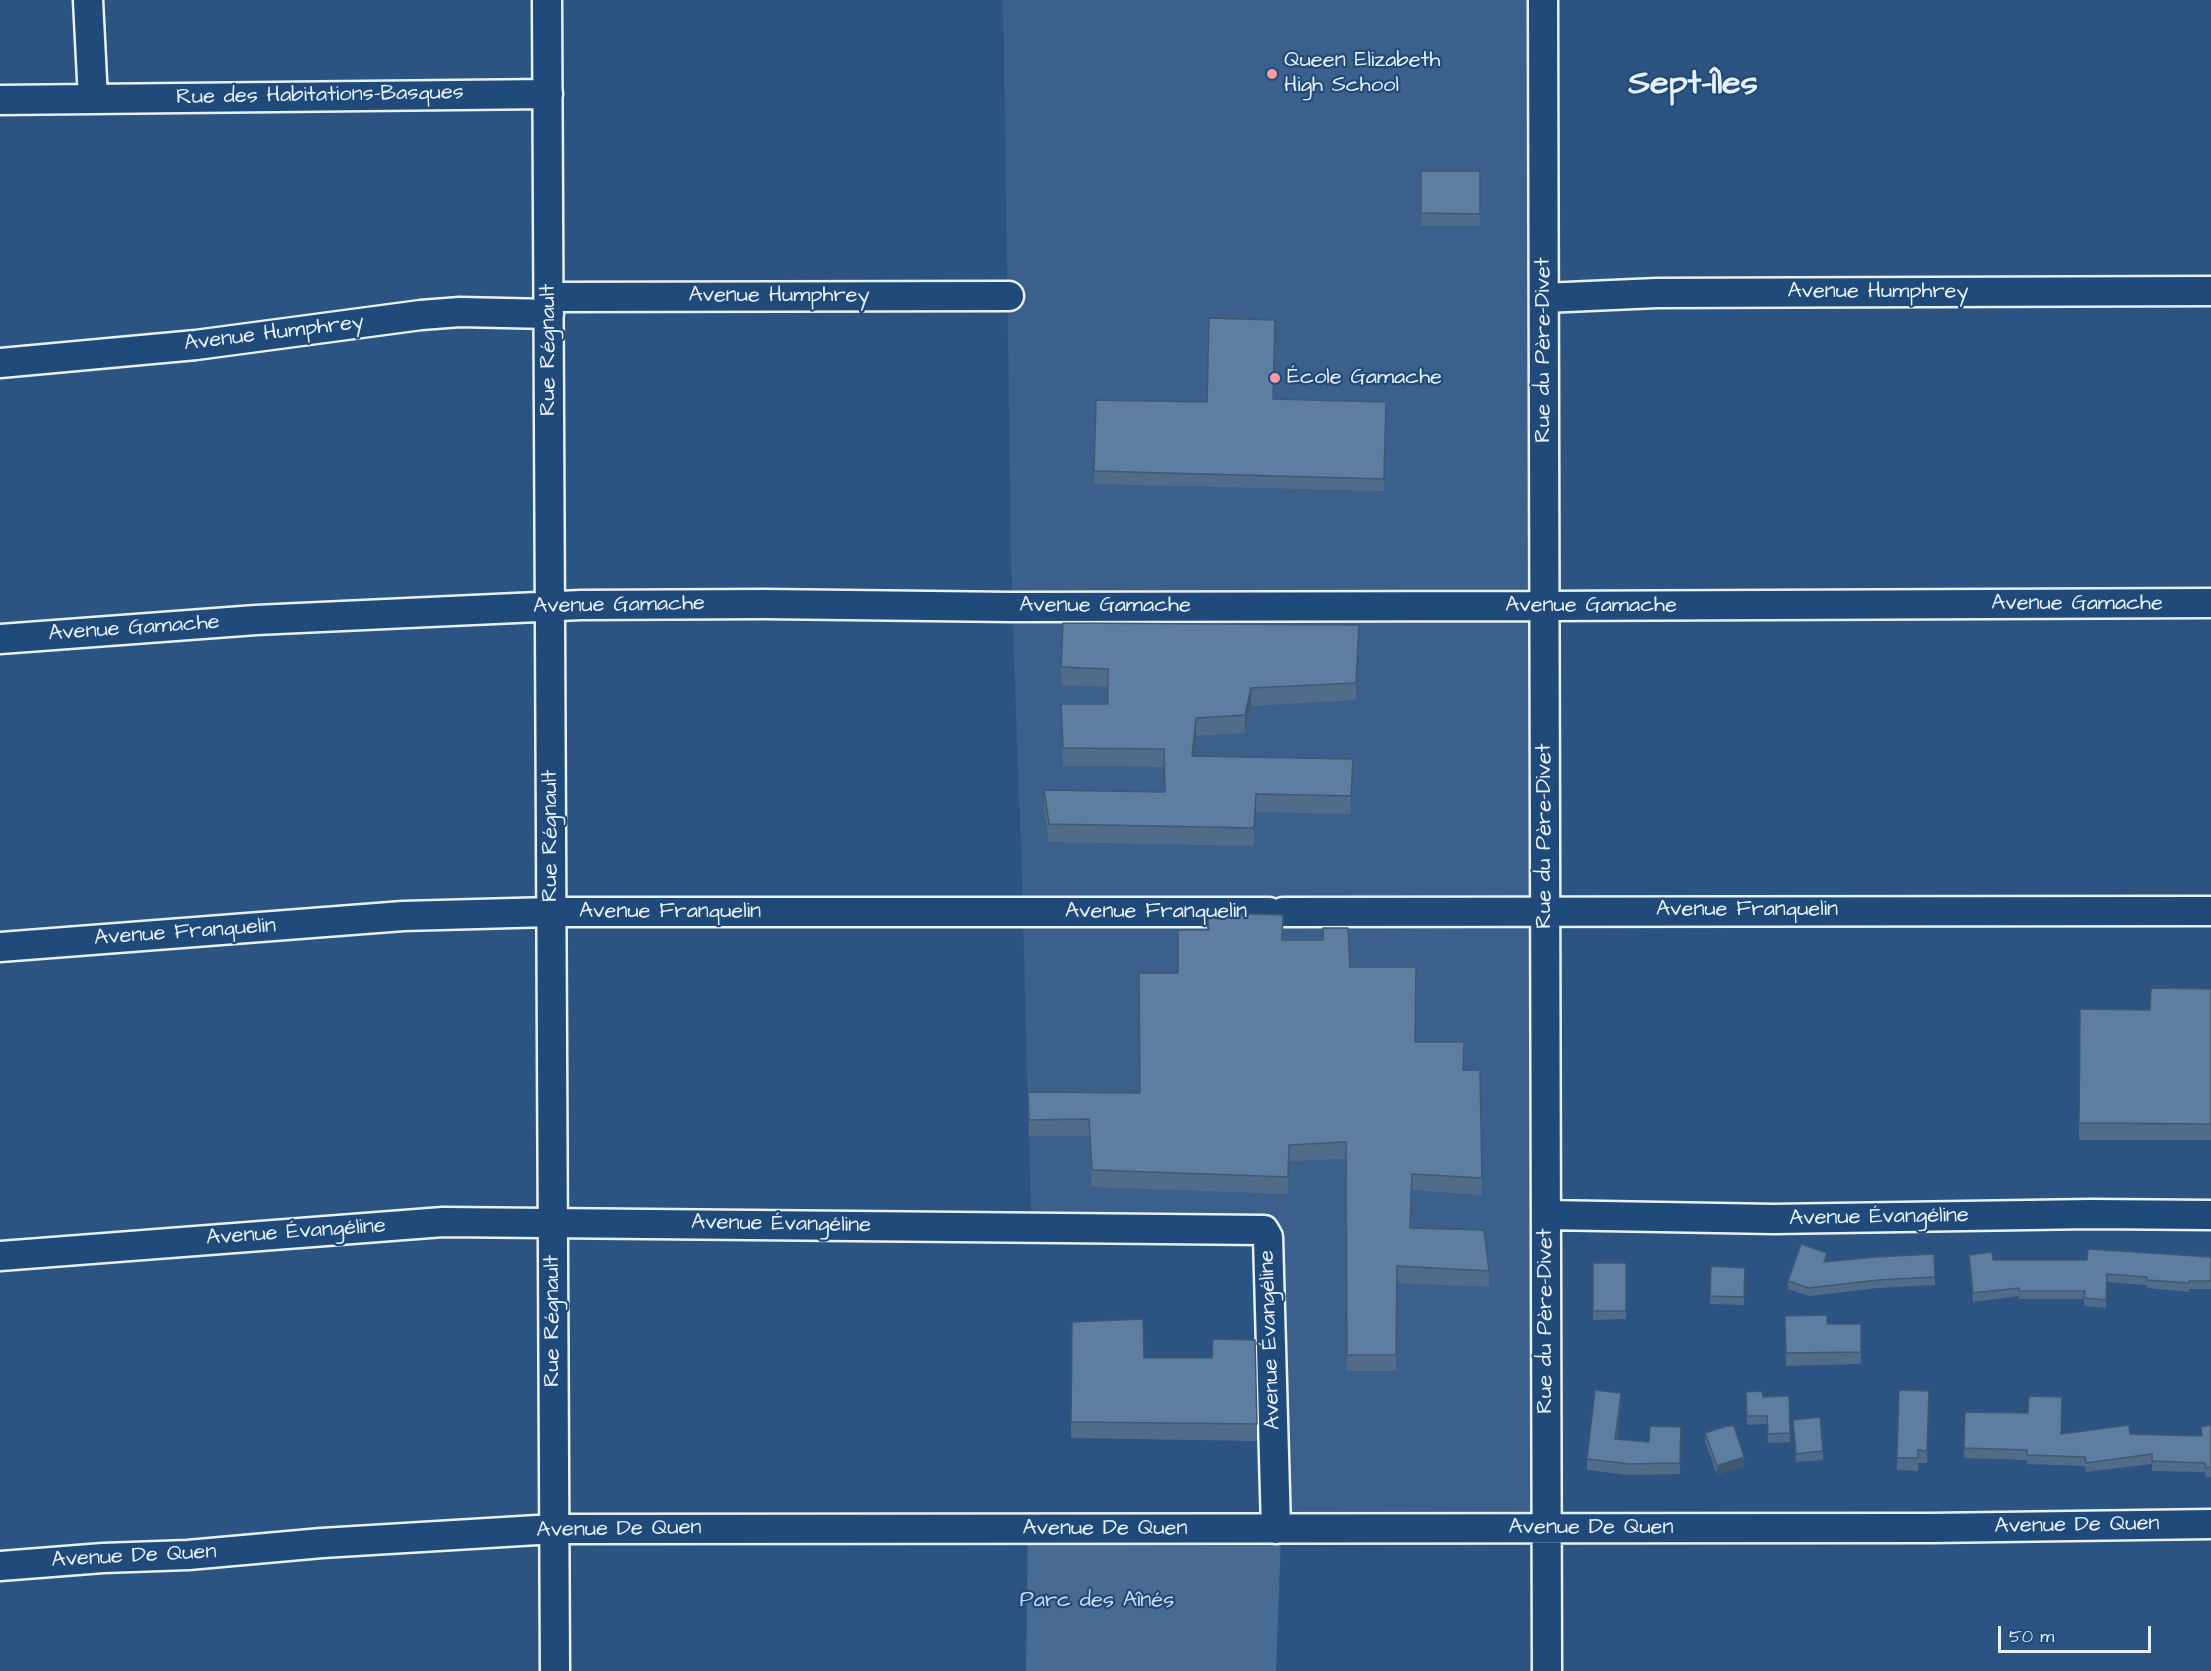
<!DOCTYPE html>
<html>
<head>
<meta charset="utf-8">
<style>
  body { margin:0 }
  #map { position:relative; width:2211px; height:1671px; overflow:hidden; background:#2b5482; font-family:"Architects Daughter",sans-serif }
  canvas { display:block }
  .scale { position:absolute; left:1998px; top:1626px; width:153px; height:27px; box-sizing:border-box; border:3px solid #e8f1f8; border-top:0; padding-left:8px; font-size:18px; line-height:21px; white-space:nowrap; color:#e8f1f8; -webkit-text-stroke:4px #1f4a7a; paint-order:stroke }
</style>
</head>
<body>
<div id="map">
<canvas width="2211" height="1671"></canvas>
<div class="scale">50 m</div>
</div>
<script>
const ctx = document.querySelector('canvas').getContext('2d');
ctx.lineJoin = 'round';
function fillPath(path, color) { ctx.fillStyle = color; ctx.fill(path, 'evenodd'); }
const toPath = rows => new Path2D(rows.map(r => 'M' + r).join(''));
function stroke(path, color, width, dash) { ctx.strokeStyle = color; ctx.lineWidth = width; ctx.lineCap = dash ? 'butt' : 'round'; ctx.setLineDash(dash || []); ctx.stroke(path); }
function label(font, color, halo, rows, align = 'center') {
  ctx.font = font + ' "Architects Daughter",sans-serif'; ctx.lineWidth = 4.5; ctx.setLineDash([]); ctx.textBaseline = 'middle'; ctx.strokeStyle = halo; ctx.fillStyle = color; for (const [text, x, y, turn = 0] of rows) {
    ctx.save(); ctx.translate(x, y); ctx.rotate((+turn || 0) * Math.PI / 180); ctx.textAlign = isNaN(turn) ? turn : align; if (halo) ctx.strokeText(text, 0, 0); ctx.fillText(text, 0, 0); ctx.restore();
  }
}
const built = toPath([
  [1003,0,1540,0,1547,1528,1276,1529,1268,1237,1031,1216,1022,876,1012,607]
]);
const green = toPath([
  [1028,1529,1281,1539,1276,1671,1026,1671]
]);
const minor = toPath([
  [88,0,93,99],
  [547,0,555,1671],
  [1543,0,1547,1671],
  [0,100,548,94],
  [549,297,1009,296],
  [1544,298,1657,293,2211,291],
  [0,363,196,345,421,315,460,312,549,314],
  [0,639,256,620,581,605,764,604,1012,607,1545,606,2211,603],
  [1283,912,2211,911],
  [0,947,403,916,551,912,1269,912],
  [1546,1215,1774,1219,2091,1214,2211,1215],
  [0,1256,443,1222,1264,1230,1268,1237,1276,1529],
  [0,1566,103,1558,188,1555,322,1543,554,1529,1931,1528,2211,1524]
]);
const wall = toPath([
  [1421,171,1480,171,1480,226,1421,226],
  [1273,399,1386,402,1384,491,1094,484,1096,400,1207,402],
  [1359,643,1356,700,1251,706,1245,733,1196,736,1194,756,1353,777,1351,814,1256,812,1254,846,1049,842,1044,808,1044,790,1164,792,1164,767,1063,766,1061,704,1108,704,1108,687,1061,685,1061,667],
  [1207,913,1283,940,1323,940,1323,928,1350,967,1415,1042,1463,1070,1480,1070,1482,1195,1412,1190,1411,1228,1489,1271,1489,1287,1397,1283,1396,1371,1347,1371,1346,1159,1289,1161,1288,1194,1092,1187,1089,1136,1029,1136,1028,1092,1140,1093,1178,973,1207,930],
  [2211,989,2211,1140,2079,1140,2080,1009,2150,1010],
  [1969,1255,1993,1260,2087,1260,2211,1257,2211,1289,2189,1289,2189,1292,2147,1288,2147,1285,2107,1282,2106,1308,2084,1306,2084,1299,2019,1299,2019,1296,1973,1302],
  [1827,1262,1935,1277,1935,1285,1878,1288,1809,1296,1788,1289,1788,1281],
  [1593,1263,1626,1263,1626,1319,1593,1320],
  [1711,1266,1745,1268,1744,1305,1710,1304],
  [1785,1316,1827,1324,1861,1324,1861,1364,1786,1366],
  [1072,1322,1144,1358,1257,1424,1257,1441,1071,1438],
  [1899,1390,1929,1391,1927,1463,1918,1463,1918,1471,1897,1470],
  [1746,1392,1763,1397,1789,1396,1790,1442,1768,1443,1767,1424,1747,1425],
  [1621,1404,1617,1439,1649,1442,1681,1427,1680,1474,1629,1475,1587,1470,1587,1459],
  [1965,1412,2061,1434,2201,1436,2201,1427,2211,1425,2211,1477,2206,1477,2205,1472,2152,1471,2152,1464,2086,1472,2085,1466,2027,1464,2027,1460,1964,1458],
  [1793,1420,1823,1451,1823,1460,1796,1462],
  [1705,1433,1744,1466,1717,1475,1705,1441]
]);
const shadedWall = toPath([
  [1359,625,1359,643,1356,700,1356,683],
  [1251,688,1251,706,1245,733,1245,715],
  [1196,718,1196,736,1192,774,1192,756],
  [1353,759,1353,777,1351,814,1351,796],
  [1256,794,1256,812,1254,846,1254,828],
  [1621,1393,1621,1404,1615,1450,1615,1439],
  [1744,1457,1744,1466,1717,1475,1717,1466]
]);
const building = toPath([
  [1421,171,1480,171,1480,214,1421,213,1421,171],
  [1209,318,1275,320,1273,399,1386,402,1384,479,1094,471,1096,400,1207,402,1209,318],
  [1063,623,1359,625,1356,683,1251,688,1245,715,1196,718,1192,756,1353,759,1351,796,1256,794,1254,828,1049,824,1044,790,1165,792,1164,749,1063,748,1061,704,1108,704,1108,669,1061,667,1063,623],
  [1207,913,1283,915,1282,940,1323,940,1323,928,1348,928,1350,967,1416,967,1415,1042,1464,1042,1463,1070,1480,1070,1482,1178,1412,1174,1410,1228,1484,1230,1489,1271,1397,1266,1396,1355,1347,1355,1346,1142,1289,1145,1288,1177,1092,1170,1089,1119,1029,1120,1028,1092,1140,1093,1139,973,1178,973,1178,930,1209,930,1207,913],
  [2151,988,2211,989,2211,1124,2079,1123,2080,1009,2150,1010,2151,988],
  [1801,1244,1827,1253,1824,1262,1876,1257,1934,1254,1935,1277,1878,1280,1809,1288,1788,1281,1801,1244],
  [2088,1249,2211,1257,2211,1281,2189,1281,2189,1283,2147,1280,2147,1277,2107,1274,2106,1300,2084,1298,2085,1291,2019,1291,2019,1288,1973,1293,1969,1255,1992,1252,1993,1260,2087,1260,2088,1249],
  [1593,1263,1626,1263,1626,1311,1593,1311,1593,1263],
  [1711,1266,1745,1268,1744,1297,1710,1296,1711,1266],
  [1827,1315,1827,1324,1861,1324,1861,1352,1786,1353,1785,1316,1827,1315],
  [1143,1319,1144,1358,1212,1358,1213,1339,1255,1340,1257,1424,1071,1422,1072,1322,1143,1319],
  [1595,1390,1621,1393,1615,1439,1649,1442,1650,1426,1681,1427,1680,1463,1629,1464,1587,1459,1595,1390],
  [1899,1390,1929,1391,1927,1451,1918,1450,1918,1458,1897,1458,1899,1390],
  [1762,1391,1763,1397,1789,1396,1790,1433,1768,1434,1767,1416,1747,1416,1746,1392,1762,1391],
  [2029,1396,2062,1397,2061,1434,2129,1425,2130,1434,2202,1436,2201,1427,2211,1425,2211,1467,2206,1468,2205,1463,2152,1461,2152,1454,2086,1463,2085,1457,2027,1455,2027,1450,1964,1448,1965,1412,2028,1413,2029,1396],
  [1820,1417,1823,1451,1796,1454,1793,1420,1820,1417],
  [1727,1426,1734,1426,1744,1457,1717,1466,1705,1433,1727,1426]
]);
const markers = [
  [1272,74,6,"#ff9aa2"],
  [1275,378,6,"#ff9aa2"]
];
const poiNames = [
  ["Queen Elizabeth",1284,61],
  ["High School",1284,86],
  ["École Gamache",1287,378]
];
const streetNames = [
  ["Rue des Habitations-Basques",320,96,-1],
  ["Avenue Humphrey",1878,292],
  ["Avenue Humphrey",779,296],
  ["Avenue Humphrey",274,334,-7],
  ["Rue Régnault",549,350,-90],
  ["Rue du Père-Divet",1544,350,-90],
  ["Avenue Gamache",2077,604],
  ["Avenue Gamache",619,606,-1],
  ["Avenue Gamache",1105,606],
  ["Avenue Gamache",1591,606],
  ["Avenue Gamache",134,629,-4],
  ["Rue Régnault",551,836,-90],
  ["Rue du Père-Divet",1545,836,-90],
  ["Avenue Franquelin",1747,910],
  ["Avenue Franquelin",670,912],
  ["Avenue Franquelin",1156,912],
  ["Avenue Franquelin",185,933,-4],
  ["Avenue Évangéline",1879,1218,-1],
  ["Avenue Évangéline",781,1225,1],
  ["Avenue Évangéline",296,1233,-4],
  ["Rue Régnault",553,1321,-90],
  ["Rue du Père-Divet",1546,1321,-90],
  ["Avenue Évangéline",1271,1340,-92],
  ["Avenue De Quen",2077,1526,-1],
  ["Avenue De Quen",1591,1528],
  ["Avenue De Quen",1105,1529],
  ["Avenue De Quen",619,1530,-1],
  ["Avenue De Quen",134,1557,-3]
];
const parkNames = [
  ["Parc des Aînés",1097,1601]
];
const townNames = [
  ["Sept-Îles",1693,86]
];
fillPath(built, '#3a608b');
fillPath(green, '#476b93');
stroke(minor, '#e8f1f8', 33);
stroke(minor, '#1f4a7a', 28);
fillPath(wall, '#506c8a');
fillPath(shadedWall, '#415871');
fillPath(building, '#5d7da1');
stroke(building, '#415871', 1.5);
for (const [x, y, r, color] of markers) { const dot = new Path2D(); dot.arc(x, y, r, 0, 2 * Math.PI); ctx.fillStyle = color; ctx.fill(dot); stroke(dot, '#1f4a7a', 2); }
label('22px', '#e8f1f8', '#1f4a7a', poiNames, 'left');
label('22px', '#e8f1f8', '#1f4a7a', streetNames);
label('22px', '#d0dde9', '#1f4a7a', parkNames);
label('bold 34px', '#e8f1f8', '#1f4a7a', townNames);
</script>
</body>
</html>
